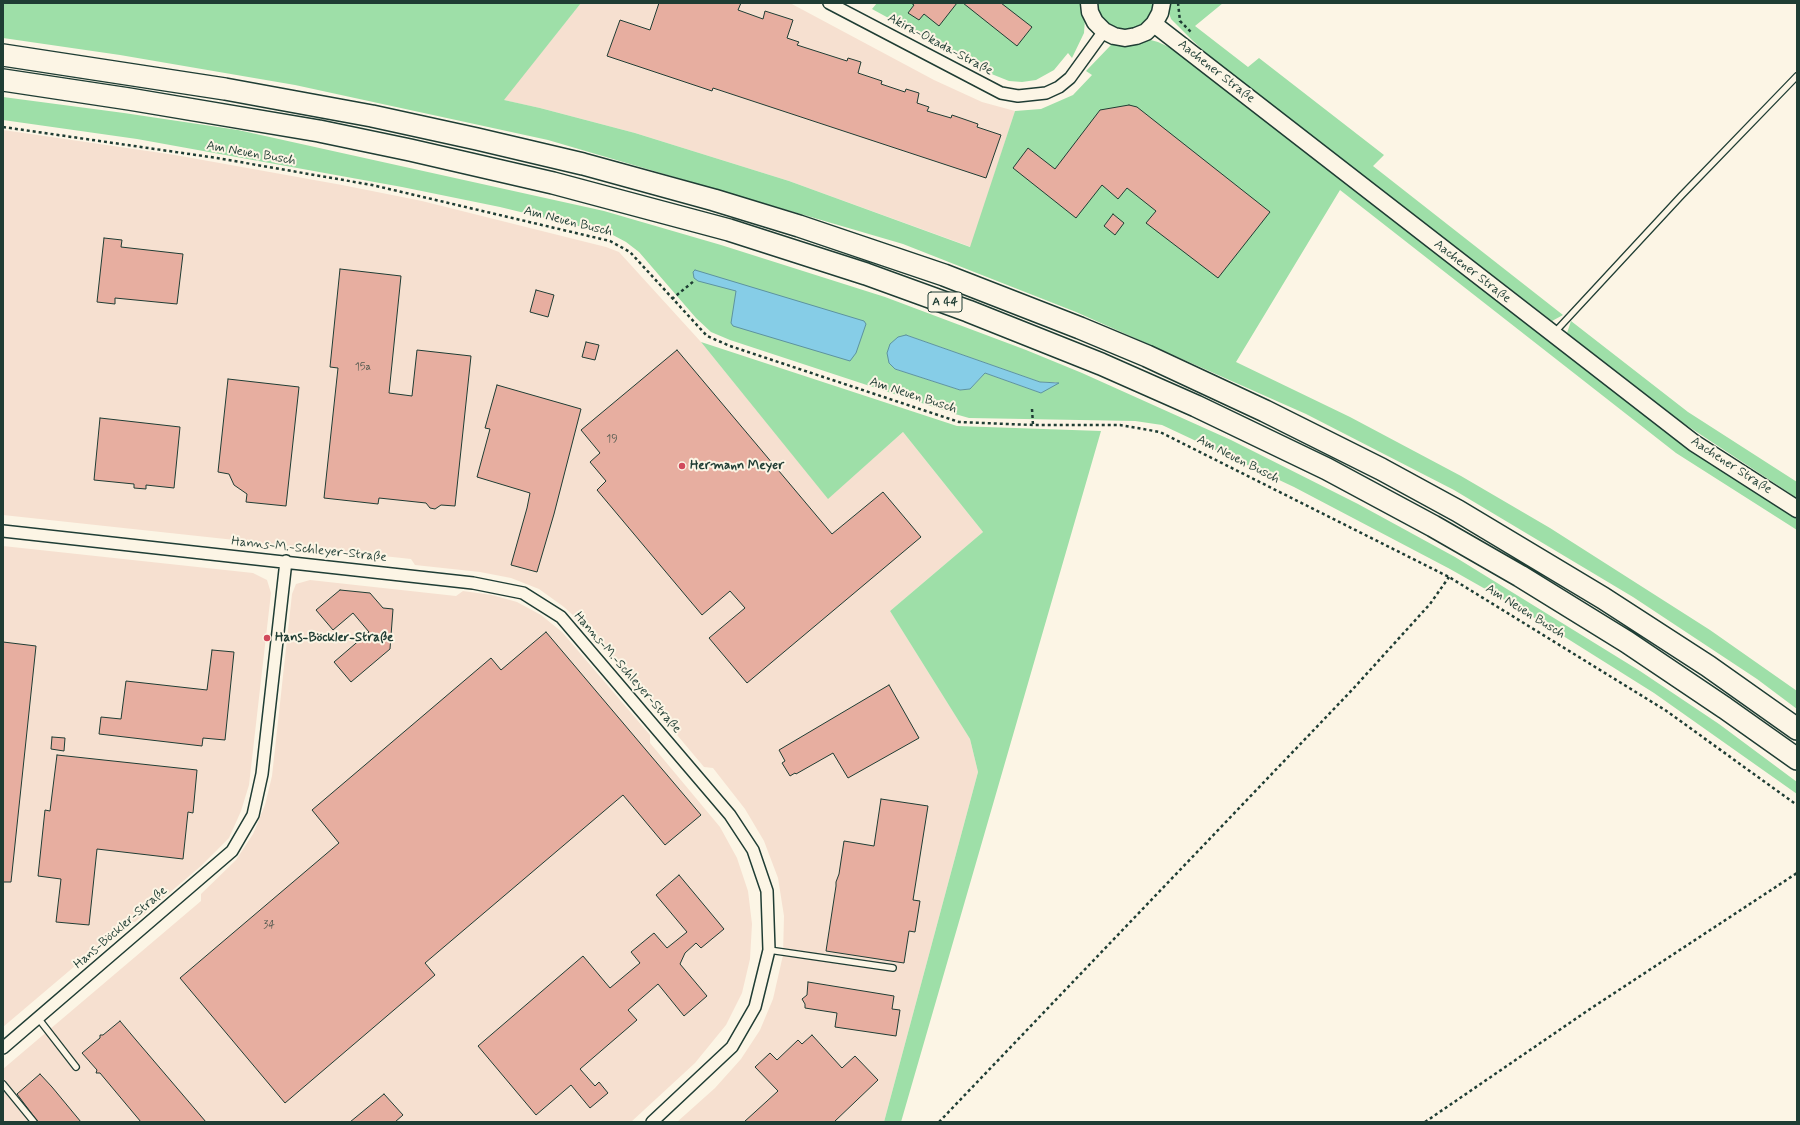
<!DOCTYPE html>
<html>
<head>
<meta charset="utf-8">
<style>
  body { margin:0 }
  #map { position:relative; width:1800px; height:1125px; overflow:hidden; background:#fcf5e5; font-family:Mynerve,sans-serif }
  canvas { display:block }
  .frame { position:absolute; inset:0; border:4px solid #1f3d34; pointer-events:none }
</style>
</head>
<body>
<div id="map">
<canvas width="1800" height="1125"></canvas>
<div class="frame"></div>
</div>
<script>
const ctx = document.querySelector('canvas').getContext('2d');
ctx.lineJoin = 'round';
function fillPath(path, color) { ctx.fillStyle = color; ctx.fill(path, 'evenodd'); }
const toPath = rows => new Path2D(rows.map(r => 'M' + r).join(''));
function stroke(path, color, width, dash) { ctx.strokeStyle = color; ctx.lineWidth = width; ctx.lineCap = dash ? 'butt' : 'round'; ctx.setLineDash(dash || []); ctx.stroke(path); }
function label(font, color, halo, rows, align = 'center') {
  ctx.font = font + ' Mynerve,sans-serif'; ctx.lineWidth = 4; ctx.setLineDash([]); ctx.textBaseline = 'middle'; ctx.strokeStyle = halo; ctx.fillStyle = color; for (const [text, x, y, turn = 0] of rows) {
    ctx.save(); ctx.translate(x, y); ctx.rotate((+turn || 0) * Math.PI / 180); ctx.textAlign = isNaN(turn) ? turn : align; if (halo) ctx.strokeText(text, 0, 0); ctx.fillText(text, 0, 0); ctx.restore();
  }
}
const built = toPath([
  [581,3,790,3,934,80,982,102,1015,111,971,247,789,181,635,133,540,108,503,100],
  [3,130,175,155,342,185,422,201,606,247,619,252,701,342,828,498,903,432,983,532,890,611,970,739,978,772,884,1122,677,1122,715,1088,741,1059,760,1030,773,999,783,955,784,916,778,878,764,841,745,809,713,768,704,767,587,628,564,607,539,589,511,578,480,572,415,565,411,559,3,515],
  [3,546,253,573,267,580,271,593,249,785,241,811,229,838,201,866,135,922,128,921,3,1027],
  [310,580,456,596,463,591,492,595,517,602,541,615,562,632,650,735,650,743,720,827,737,858,748,891,752,924,750,959,742,993,726,1025,695,1063,631,1122,3,1122,3,1069,201,901,201,894,236,860,253,834,265,805,272,776,292,594,296,584]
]);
const green = toPath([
  [3,3,581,3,504,100,540,108,635,133,789,181,970,247,1015,111,1041,109,1073,95,1092,75,1086,71,1111,45,1147,39,1158,42,1171,48,1680,441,1797,517,1797,530,1676,453,1340,190,1236,362,1350,417,1461,476,1550,528,1710,630,1797,691,1797,709,1757,679,1633,597,1454,490,1306,414,1076,312,903,244,548,140,295,85,120,55,3,38],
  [877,3,1082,3,1085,19,1084,33,1072,58,1068,53,1054,70,1036,80,1022,82,1009,81,989,73,872,9],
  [1093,3,1158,3,1152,20,1131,33,1105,27],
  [1169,3,1223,3,1195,26,1248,67,1259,58,1384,155,1373,166,1563,315,1552,321,1216,62,1193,41,1171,19,1169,13],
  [3,97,124,113,238,130,604,211,721,245,885,297,1026,350,1082,373,1231,440,1358,504,1455,557,1640,671,1719,724,1797,782,1797,794,1654,693,1517,607,1450,569,1294,487,1162,425,1135,421,969,418,955,414,730,340,711,332,696,318,639,252,626,242,611,234,500,207,402,187,137,139,3,120],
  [906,335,1040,382,1057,382,1041,393,985,373,970,389,960,390,895,369],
  [1571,321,1688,412,1797,482,1797,498,1683,423,1567,333],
  [701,342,957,426,1101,431,901,1122,884,1122,978,772,970,739,890,611,983,532,903,432,828,499]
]);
const water = toPath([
  [695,270,864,321,866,324,856,353,850,361,733,326,731,323,736,291,698,281,694,278,693,272,695,270],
  [906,335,1040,382,1059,383,1041,393,985,373,970,389,960,390,895,369,889,363,887,353,890,344,898,337,906,335]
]);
const building = toPath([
  [659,3,741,3,738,10,763,19,765,11,793,20,787,38,799,42,797,45,847,61,848,58,861,62,858,73,882,81,881,84,905,92,906,89,919,93,917,103,929,107,927,111,951,118,952,115,978,124,977,127,1001,135,986,178,713,88,712,91,607,56,620,20,650,30,659,3],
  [911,3,957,3,939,26,924,14,919,20,908,13,914,5,911,3],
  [963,3,1001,3,1032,27,1017,46,963,3],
  [1129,105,1137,107,1270,212,1218,278,1146,223,1156,211,1127,188,1118,199,1102,185,1076,218,1013,168,1028,148,1055,169,1100,110,1129,105],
  [1113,214,1124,223,1115,235,1104,226,1113,214],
  [104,238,122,240,121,247,183,254,177,304,115,298,115,304,97,302,104,238],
  [340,269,401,276,389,393,412,396,417,350,471,356,455,506,441,505,435,509,430,508,426,503,379,498,378,504,324,498,338,368,330,367,340,269],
  [536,290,554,295,548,317,530,312,536,290],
  [586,342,599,345,595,360,582,357,586,342],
  [677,350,832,534,883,492,921,537,747,683,709,638,745,608,730,591,702,615,597,490,606,481,590,462,600,453,581,430,677,350],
  [228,379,299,387,286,506,246,502,247,494,234,485,229,474,218,472,228,379],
  [497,385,581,409,554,514,537,572,511,565,527,508,530,493,477,477,490,429,485,428,497,385],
  [100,418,180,427,174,488,146,485,146,489,134,488,134,484,94,480,100,418],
  [340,590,370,593,383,608,393,609,390,649,351,682,334,662,369,632,353,613,333,630,316,610,340,590],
  [546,632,701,815,665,845,623,795,425,963,435,975,285,1103,180,978,339,843,312,810,491,658,501,670,546,632],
  [3,642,36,646,11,882,3,882,3,642],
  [212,650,234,652,225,740,203,738,202,746,99,734,101,717,121,719,126,681,207,690,212,650],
  [889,685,919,738,848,778,833,753,796,774,795,773,790,776,782,763,785,761,779,750,889,685],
  [52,737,65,738,64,751,51,749,52,737],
  [57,755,197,770,193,813,188,812,183,859,97,849,89,925,56,922,61,879,38,876,45,810,50,811,57,755],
  [881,799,928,806,913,900,920,901,915,932,909,931,904,963,826,951,836,886,836,882,839,874,844,841,874,846,881,799],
  [679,875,724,929,701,948,696,943,685,953,680,964,707,996,684,1016,658,984,628,1010,637,1020,580,1069,595,1086,599,1082,608,1093,590,1108,571,1085,536,1115,478,1046,583,956,610,988,640,963,631,952,654,933,667,948,687,932,656,895,679,875],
  [808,982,894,996,892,1009,900,1010,896,1036,835,1027,837,1013,805,1008,805,1004,802,999,807,995,808,982],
  [120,1021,136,1040,206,1122,141,1122,100,1073,96,1073,97,1070,82,1053,100,1038,100,1035,103,1035,120,1021],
  [812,1035,842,1068,855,1056,878,1080,834,1122,744,1122,778,1091,755,1067,770,1053,777,1060,798,1040,802,1044,812,1035],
  [40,1074,52,1087,81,1122,38,1122,17,1094,40,1074],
  [384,1094,403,1115,395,1122,350,1122,384,1094]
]);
const path = toPath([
  [1178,3,1180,21,1191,32],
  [3,127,217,158,372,185,610,241,630,252,707,336,730,346,959,422,1033,425,1120,425,1160,432,1449,577,1665,710,1797,805],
  [672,299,694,281],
  [1032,409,1033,425],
  [939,1122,1352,690,1430,604,1449,577],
  [1425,1122,1590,1009,1797,873]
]);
const lane = toPath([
  [1554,333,1681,196,1797,76],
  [769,950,893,968],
  [38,1018,76,1067],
  [3,1084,34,1122]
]);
const street = toPath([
  [829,3,1001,93,1018,96,1046,93,1059,87,1070,78,1104,31],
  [3,531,473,583,523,593,561,617,730,815,753,850,767,891,769,950,755,1007,732,1047,652,1122],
  [3,1048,232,851,253,815,262,774,286,561]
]);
const secondary = toPath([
  [1089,3,1090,12,1095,22,1104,31,1114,36,1125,38,1136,36,1146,32,1154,24,1160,13,1162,3],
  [1154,24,1694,443,1797,509]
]);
const highway = toPath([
  [3,55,225,89,372,116,477,139,583,164,714,200,799,226,944,275,1080,328,1147,356,1265,411,1381,469,1458,511,1603,598,1708,666,1797,729],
  [3,80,129,99,319,131,410,150,553,183,729,230,866,274,968,311,1101,364,1196,406,1327,469,1433,526,1520,576,1627,642,1725,708,1797,759]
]);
const markers = [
  [682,466,4,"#d1495b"],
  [267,638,4,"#d1495b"]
];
const numberNames = [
  ["15a",363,368],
  ["19",612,440],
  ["34",269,926]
];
const shields = [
  [945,302,34]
];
const shieldNames = [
  ["A 44",945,302]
];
const streetNames = [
  ["Akira-Okada-Straße",940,45,28],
  ["Aachener Straße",1216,72,38],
  ["Am Neuen Busch",251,154,10],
  ["Am Neuen Busch",568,222,14],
  ["Aachener Straße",1472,272,38],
  ["Am Neuen Busch",913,396,18],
  ["Am Neuen Busch",1238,460,27],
  ["Aachener Straße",1731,466,33],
  ["Hanns-M.-Schleyer-Straße",309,550,6],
  ["Am Neuen Busch",1525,612,32],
  ["Hanns-M.-Schleyer-Straße",627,673,49],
  ["Hans-Böckler-Straße",121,928,-41]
];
const poiNames = [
  ["Hermann Meyer",690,466],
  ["Hans-Böckler-Straße",275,638]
];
fillPath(built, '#f6e0d0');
fillPath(green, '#9edfa8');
fillPath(water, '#86cde7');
stroke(water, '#5d939f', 1);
fillPath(building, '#e7aea0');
stroke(building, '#1f3d34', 1);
stroke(lane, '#1f3d34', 8);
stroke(street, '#1f3d34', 14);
stroke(secondary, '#1f3d34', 19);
stroke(highway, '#1f3d34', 24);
stroke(path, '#1f3d34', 2.5, [3, 3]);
stroke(lane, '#fcf5e5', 5.5);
stroke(street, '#fcf5e5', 11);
stroke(secondary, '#fcf5e5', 16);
stroke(highway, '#fcf5e5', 21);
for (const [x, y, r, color] of markers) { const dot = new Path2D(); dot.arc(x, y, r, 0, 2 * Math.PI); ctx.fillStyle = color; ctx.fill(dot); stroke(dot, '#fcf5e5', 1.5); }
label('11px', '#51594f', null, numberNames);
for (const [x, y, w] of shields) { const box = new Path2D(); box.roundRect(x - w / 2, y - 10, w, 20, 3); ctx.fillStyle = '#fcf5e5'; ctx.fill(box); stroke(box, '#1f3d34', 1); }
label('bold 12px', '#1f3d34', null, shieldNames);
label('13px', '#1f3d34', '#fcf5e5', streetNames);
label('bold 13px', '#1f3d34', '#fcf5e5', poiNames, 'left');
</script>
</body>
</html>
